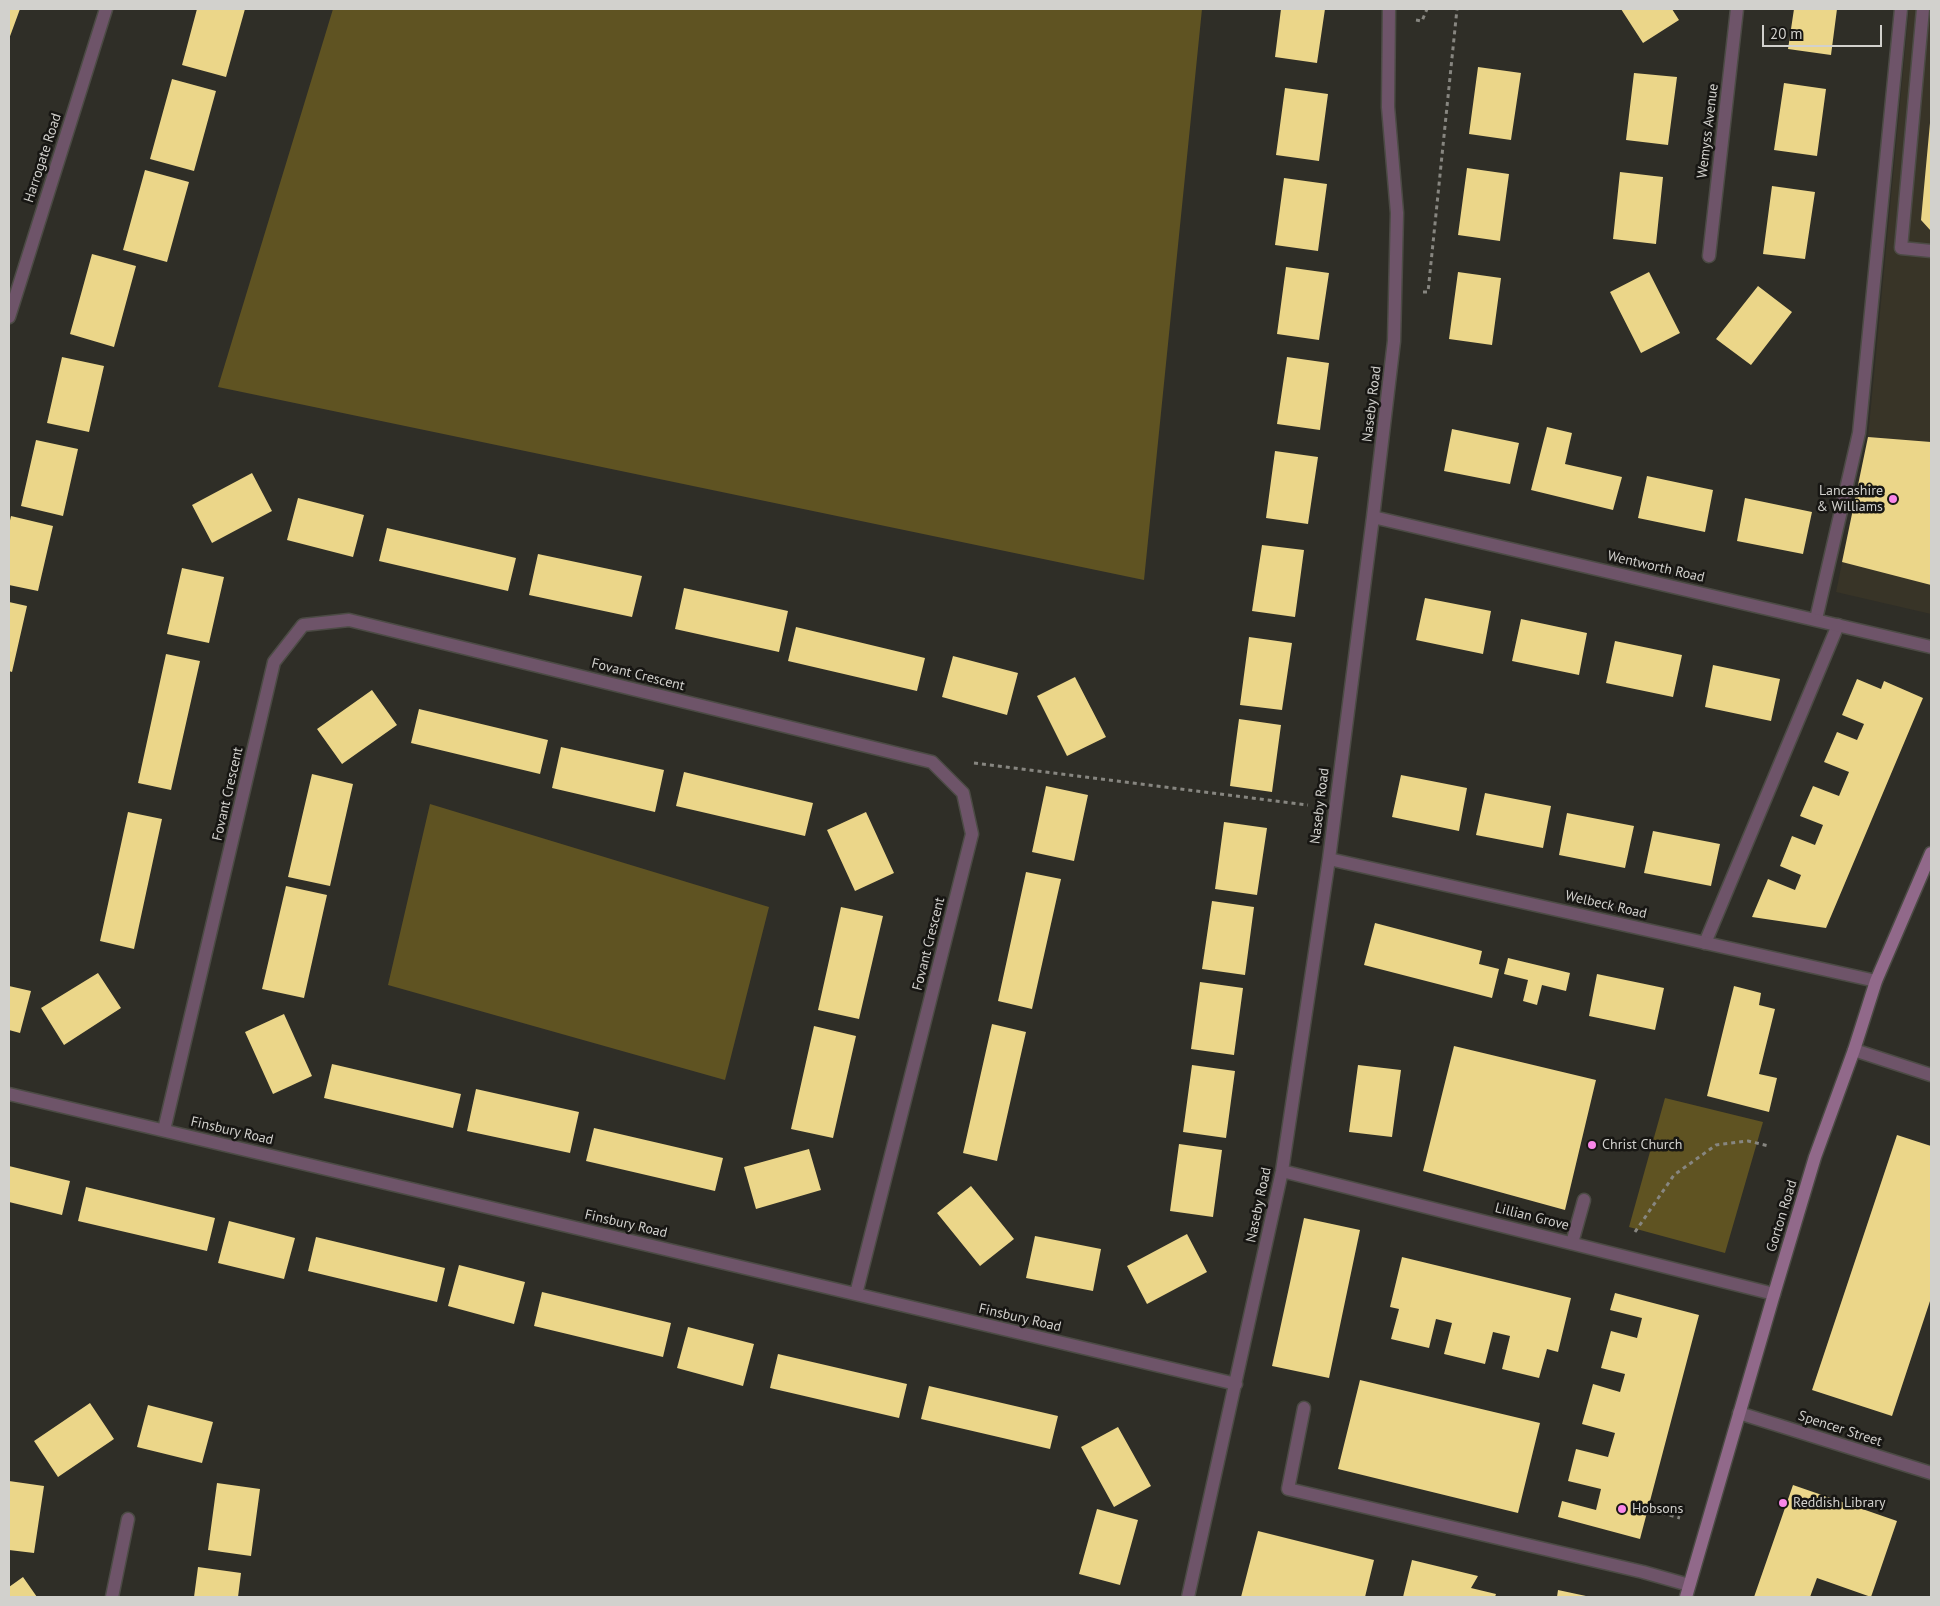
<!DOCTYPE html>
<html>
<head>
<meta charset="utf-8">
<style>
  body { margin:0 }
  #map { position:relative; width:1940px; height:1606px; overflow:hidden; background:#2f2e27; font-family:"PT Sans",sans-serif }
  canvas { display:block }
  .frame { position:absolute; inset:0; border:10px solid #d2d1cd; pointer-events:none }
  .scale { position:absolute; left:1762px; top:25px; width:120px; height:22px; box-sizing:border-box; border:2px solid #d2d1cd; border-top:0; padding-left:6px; font-size:15px; line-height:18px; white-space:nowrap; color:#d2d1cd; -webkit-text-stroke:4px #171613; paint-order:stroke }
</style>
</head>
<body>
<div id="map">
<canvas width="1940" height="1606"></canvas>
<div class="frame"></div>
<div class="scale">20 m</div>
</div>
<script>
const ctx = document.querySelector('canvas').getContext('2d');
ctx.lineJoin = 'round';
function fillPath(path, color) { ctx.fillStyle = color; ctx.fill(path, 'evenodd'); }
const toPath = rows => new Path2D(rows.map(r => 'M' + r).join(''));
function stroke(path, color, width, dash) { ctx.strokeStyle = color; ctx.lineWidth = width; ctx.lineCap = dash ? 'butt' : 'round'; ctx.setLineDash(dash || []); ctx.stroke(path); }
function label(font, color, halo, rows, align = 'center') {
  ctx.font = font + ' "PT Sans",sans-serif'; ctx.lineWidth = 5; ctx.setLineDash([]); ctx.textBaseline = 'middle'; ctx.strokeStyle = halo; ctx.fillStyle = color; for (const [text, x, y, turn = 0] of rows) {
    ctx.save(); ctx.translate(x, y); ctx.rotate((+turn || 0) * Math.PI / 180); ctx.textAlign = isNaN(turn) ? turn : align; if (halo) ctx.strokeText(text, 0, 0); ctx.fillText(text, 0, 0); ctx.restore();
  }
}
const built = toPath([
  [1909,9,1931,9,1931,614,1836,592,1868,437]
]);
const green = toPath([
  [333,9,1202,9,1144,580,218,387],
  [430,804,769,907,725,1080,388,985],
  [1665,1098,1763,1122,1725,1253,1629,1227]
]);
const building = toPath([
  [9,9,20,9,9,39],
  [197,9,245,9,226,77,182,65],
  [1281,9,1325,9,1317,63,1275,57],
  [1621,9,1672,9,1679,20,1643,43],
  [1794,9,1837,9,1831,55,1788,49],
  [1478,67,1521,73,1511,140,1469,134],
  [1634,73,1677,77,1668,145,1626,140],
  [172,79,216,91,194,171,150,159],
  [1784,83,1826,89,1817,156,1774,150],
  [1285,88,1328,94,1319,161,1276,155],
  [1930,123,1931,123,1931,231,1921,220],
  [1467,168,1509,174,1500,241,1458,235],
  [145,170,189,182,167,262,123,250],
  [1620,172,1663,177,1656,244,1613,239],
  [1284,178,1327,184,1318,251,1275,245],
  [1772,186,1815,192,1805,259,1763,254],
  [92,254,136,266,114,347,70,334],
  [1286,267,1329,273,1319,340,1277,334],
  [1458,272,1501,278,1492,345,1449,339],
  [1649,272,1680,333,1641,353,1610,292],
  [1758,286,1792,312,1751,365,1716,339],
  [62,357,104,366,89,432,47,423],
  [1287,357,1329,363,1320,430,1277,424],
  [1547,427,1572,433,1565,464,1622,477,1613,510,1531,490],
  [1452,429,1519,443,1510,484,1444,471],
  [1868,437,1931,442,1931,585,1842,562],
  [36,440,78,449,63,516,21,506],
  [1275,451,1318,457,1308,524,1266,518],
  [252,473,272,511,212,543,192,505],
  [1647,476,1713,490,1705,532,1638,518],
  [298,498,364,515,353,557,287,540],
  [1745,498,1812,512,1803,554,1737,541],
  [11,516,53,526,38,591,9,585,9,525],
  [387,528,516,558,508,591,379,561],
  [1262,545,1304,550,1295,617,1252,611],
  [538,554,642,576,632,617,529,595],
  [182,568,224,577,209,643,167,634],
  [684,588,788,611,779,652,675,629],
  [1425,598,1491,611,1483,654,1416,640],
  [9,602,27,606,12,672,9,671],
  [1521,619,1587,633,1579,675,1512,661],
  [796,627,925,658,917,691,788,661],
  [1249,637,1292,643,1282,710,1240,705],
  [1615,641,1682,655,1673,697,1606,683],
  [166,654,200,661,171,790,138,783],
  [953,656,1018,673,1007,715,942,697],
  [1713,665,1780,679,1771,721,1705,707],
  [1075,677,1106,737,1067,756,1037,696],
  [1857,679,1881,689,1884,681,1923,698,1826,928,1752,917,1768,879,1795,890,1801,875,1780,866,1792,836,1815,845,1823,825,1800,816,1813,786,1839,796,1849,772,1824,762,1837,732,1857,740,1864,724,1842,715],
  [372,690,397,725,342,764,317,729],
  [419,709,548,740,540,774,411,743],
  [1239,719,1281,725,1272,792,1230,786],
  [561,747,664,770,655,812,552,788],
  [684,772,813,803,805,836,676,806],
  [312,774,353,784,330,886,288,877],
  [1401,775,1467,788,1459,831,1392,817],
  [1046,786,1088,795,1074,861,1032,852],
  [1485,793,1551,806,1543,848,1476,835],
  [128,812,162,819,134,949,100,941],
  [866,812,894,873,855,891,827,830],
  [1567,813,1634,826,1625,868,1559,855],
  [1224,822,1267,828,1257,895,1215,889],
  [1653,831,1720,844,1711,886,1644,873],
  [1026,872,1061,879,1032,1009,998,1001],
  [286,886,327,895,304,998,262,989],
  [1212,901,1254,907,1245,975,1202,969],
  [841,907,883,916,859,1019,818,1010],
  [1375,923,1482,951,1479,964,1499,969,1492,998,1364,965],
  [1508,958,1570,973,1566,991,1542,985,1537,1005,1523,1001,1528,980,1504,974],
  [98,973,121,1008,64,1045,41,1008],
  [1597,974,1664,988,1655,1030,1589,1016],
  [1200,982,1243,988,1234,1055,1191,1049],
  [9,986,31,991,20,1033,9,1030],
  [1734,986,1761,993,1759,1005,1775,1009,1759,1074,1777,1078,1769,1112,1707,1096],
  [284,1014,312,1076,273,1094,245,1032],
  [992,1024,1026,1032,997,1161,963,1153],
  [814,1026,856,1036,833,1138,791,1129],
  [1454,1046,1596,1080,1565,1210,1423,1171],
  [332,1064,461,1094,453,1128,324,1098],
  [1192,1065,1235,1071,1226,1138,1183,1132],
  [1358,1065,1401,1070,1392,1137,1349,1132],
  [476,1089,579,1112,570,1153,467,1131],
  [594,1128,723,1158,715,1191,586,1161],
  [1897,1135,1931,1146,1931,1298,1892,1416,1812,1390],
  [1179,1144,1222,1150,1213,1217,1170,1211],
  [809,1149,821,1190,756,1209,744,1167],
  [9,1166,70,1181,62,1215,9,1202],
  [971,1186,1014,1239,980,1266,937,1213],
  [86,1187,215,1218,207,1251,78,1221],
  [1304,1218,1360,1230,1329,1378,1272,1366],
  [229,1221,295,1238,284,1279,218,1263],
  [1187,1234,1207,1272,1147,1304,1127,1266],
  [1035,1236,1101,1249,1093,1291,1026,1278],
  [316,1237,445,1268,437,1302,308,1271],
  [1402,1257,1571,1298,1558,1352,1547,1349,1539,1378,1502,1369,1510,1336,1493,1332,1485,1364,1444,1354,1452,1323,1436,1319,1429,1348,1391,1339,1399,1309,1390,1307],
  [459,1265,525,1282,514,1324,448,1306],
  [542,1292,671,1323,663,1357,534,1326],
  [1615,1293,1699,1315,1640,1539,1558,1517,1562,1501,1596,1510,1601,1489,1568,1481,1576,1449,1608,1457,1615,1433,1582,1424,1593,1384,1620,1392,1625,1374,1601,1368,1611,1331,1637,1338,1642,1318,1610,1310],
  [688,1327,754,1344,743,1386,677,1368],
  [778,1354,907,1384,899,1418,770,1388],
  [1360,1380,1540,1423,1518,1513,1338,1469],
  [929,1386,1058,1416,1050,1449,921,1419],
  [90,1403,114,1439,58,1477,34,1441],
  [148,1405,213,1422,202,1463,137,1447],
  [1118,1427,1151,1486,1114,1507,1081,1447],
  [9,1481,44,1486,34,1553,9,1550],
  [217,1483,260,1489,251,1556,208,1550],
  [1793,1485,1897,1521,1871,1597,1817,1578,1810,1597,1754,1597],
  [1097,1509,1138,1520,1120,1585,1079,1574],
  [1258,1531,1374,1560,1365,1597,1241,1597],
  [1412,1560,1478,1576,1471,1588,1496,1594,1495,1597,1403,1597],
  [198,1567,241,1573,238,1597,194,1597],
  [23,1577,37,1597,9,1597,9,1587],
  [1558,1590,1586,1596,1586,1597,1557,1597]
]);
const path = toPath([
  [1416,20,1422,21,1427,9],
  [1423,292,1428,292,1457,9],
  [974,763,1308,805],
  [1635,1232,1674,1175,1716,1145,1748,1141,1769,1146],
  [1662,1513,1680,1518]
]);
const lane = toPath([
  [1923,9,1901,248,1931,251],
  [1816,619,1859,433,1901,9],
  [1705,943,1838,625],
  [1572,1243,1584,1200],
  [1304,1408,1288,1489,1643,1572,1689,1585]
]);
const street = toPath([
  [1709,256,1737,9],
  [9,317,106,9],
  [1373,517,1931,647],
  [1329,859,1876,981],
  [1854,1050,1931,1075],
  [9,1094,1236,1384],
  [164,1130,274,662,303,625,349,620,932,762,963,793,972,834,856,1294],
  [1282,1171,1774,1294],
  [1739,1413,1931,1473],
  [112,1597,128,1519],
  [1188,1597,1282,1171,1329,859,1373,517,1394,341,1397,213,1388,107,1389,9]
]);
const secondary = toPath([
  [1686,1597,1774,1294,1815,1157,1854,1050,1876,981,1931,853]
]);
const markers = [
  [1893,499,5,"#f987e8"],
  [1592,1145,5,"#f987e8"],
  [1783,1503,5,"#f987e8"],
  [1622,1509,5,"#f987e8"]
];
const streetNames = [
  ["Wemyss Avenue",1708,131,-83],
  ["Harrogate Road",43,158,-72],
  ["Naseby Road",1372,404,-83],
  ["Wentworth Road",1656,567,13],
  ["Fovant Crescent",638,675,14],
  ["Fovant Crescent",228,794,-77],
  ["Naseby Road",1320,806,-83],
  ["Welbeck Road",1606,905,13],
  ["Fovant Crescent",929,944,-76],
  ["Finsbury Road",232,1131,13],
  ["Naseby Road",1259,1205,-78],
  ["Gorton Road",1782,1216,-73],
  ["Lillian Grove",1532,1217,14],
  ["Finsbury Road",626,1224,13],
  ["Finsbury Road",1020,1318,13],
  ["Spencer Street",1840,1429,18]
];
const poiNames = [
  ["Lancashire",1883,491,"right"],
  ["& Williams",1883,507,"right"],
  ["Christ Church",1602,1145],
  ["Reddish Library",1793,1503],
  ["Hobsons",1632,1509]
];
fillPath(built, '#383427');
fillPath(green, '#5f5322');
fillPath(building, '#ebd689');
stroke(lane, '#4c4b45', 15);
stroke(street, '#4c4b45', 15);
stroke(secondary, '#4c4b45', 15);
stroke(path, '#878680', 3, [4, 4]);
stroke(lane, '#6e5469', 12);
stroke(street, '#6e5469', 12);
stroke(secondary, '#91698a', 12);
for (const [x, y, r, color] of markers) { const dot = new Path2D(); dot.arc(x, y, r, 0, 2 * Math.PI); ctx.fillStyle = color; ctx.fill(dot); stroke(dot, '#171613', 2); }
label('14px', '#d2d1cd', '#171613', streetNames);
label('14px', '#d2d1cd', '#171613', poiNames, 'left');
</script>
</body>
</html>
